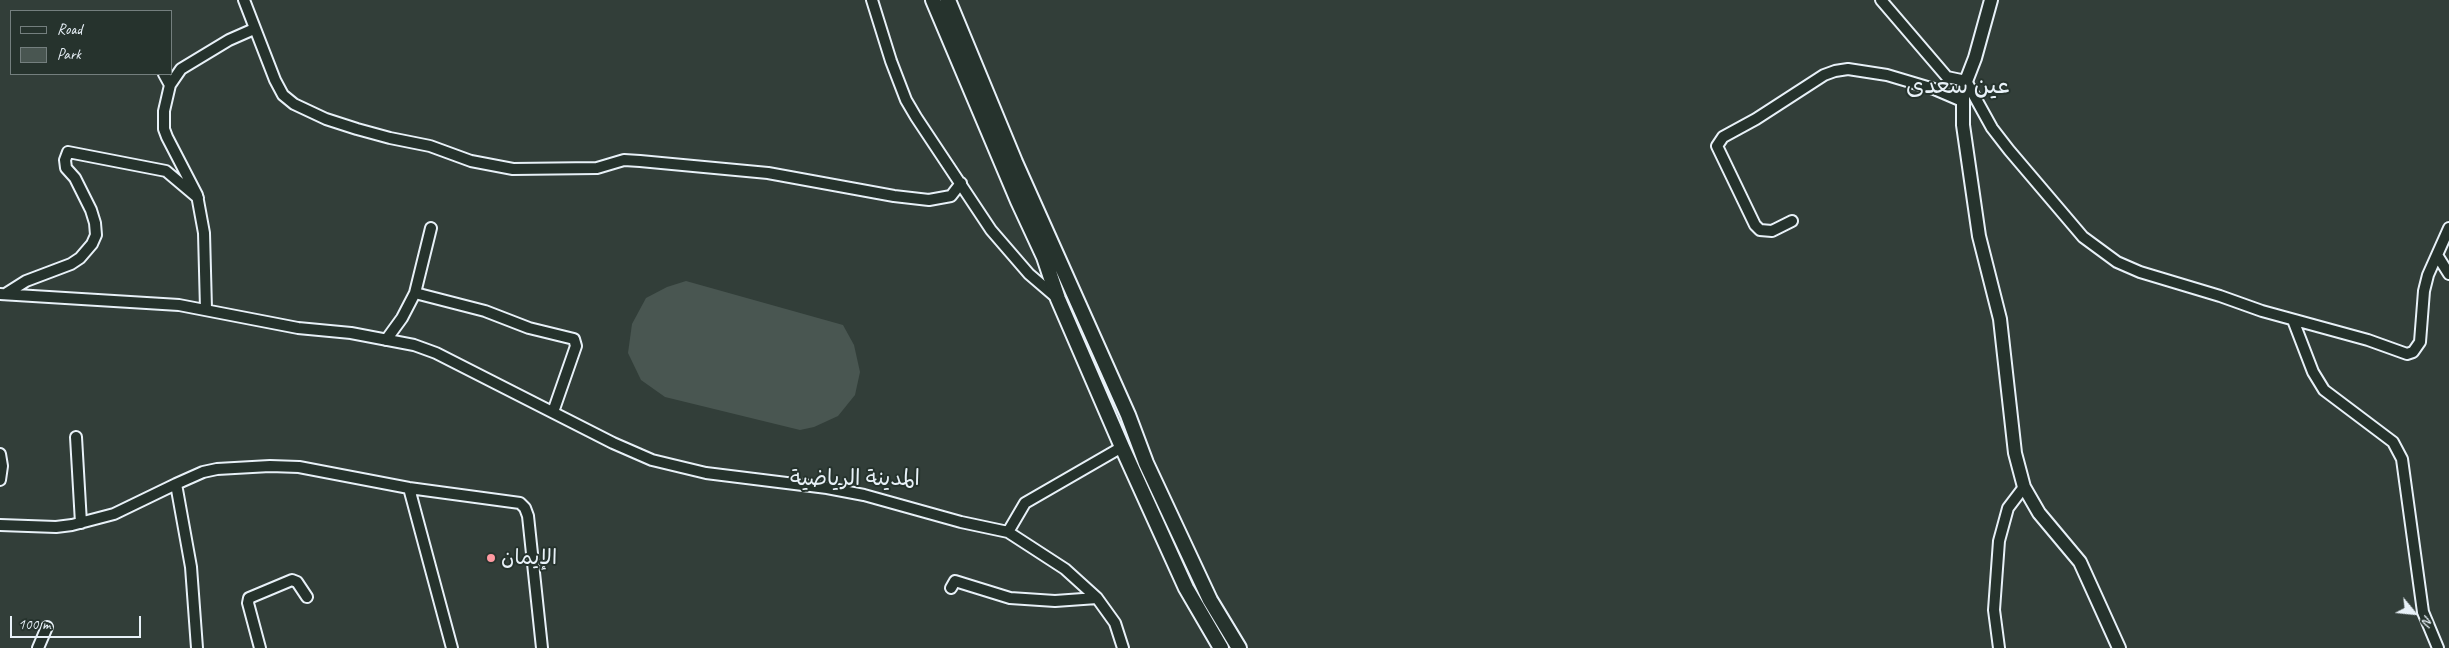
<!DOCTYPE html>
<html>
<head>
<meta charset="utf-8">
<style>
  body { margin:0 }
  #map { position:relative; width:2449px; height:648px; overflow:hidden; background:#323e39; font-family:Caveat,sans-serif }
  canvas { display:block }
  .legend { position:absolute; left:10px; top:10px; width:162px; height:65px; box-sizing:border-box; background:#26332d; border:1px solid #747f7e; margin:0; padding:6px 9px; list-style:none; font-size:15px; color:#e8f1f8 }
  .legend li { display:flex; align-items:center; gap:10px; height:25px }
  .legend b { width:25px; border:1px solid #747f7e }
  .north { position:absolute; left:2389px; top:588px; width:50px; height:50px; -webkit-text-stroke:4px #26332d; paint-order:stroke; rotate:118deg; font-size:14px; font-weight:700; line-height:20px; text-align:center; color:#e8f1f8 }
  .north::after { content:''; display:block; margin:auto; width:18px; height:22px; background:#e8f1f8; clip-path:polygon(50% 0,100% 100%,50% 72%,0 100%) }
  .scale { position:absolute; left:10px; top:616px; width:131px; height:22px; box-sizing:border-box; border:2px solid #e8f1f8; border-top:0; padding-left:6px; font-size:15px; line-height:18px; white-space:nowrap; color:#e8f1f8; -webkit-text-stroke:4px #26332d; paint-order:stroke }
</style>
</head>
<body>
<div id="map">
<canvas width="2449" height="648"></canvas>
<ul class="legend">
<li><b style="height:6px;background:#26332d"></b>Road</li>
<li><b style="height:14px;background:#495651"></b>Park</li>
</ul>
<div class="north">N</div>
<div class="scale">100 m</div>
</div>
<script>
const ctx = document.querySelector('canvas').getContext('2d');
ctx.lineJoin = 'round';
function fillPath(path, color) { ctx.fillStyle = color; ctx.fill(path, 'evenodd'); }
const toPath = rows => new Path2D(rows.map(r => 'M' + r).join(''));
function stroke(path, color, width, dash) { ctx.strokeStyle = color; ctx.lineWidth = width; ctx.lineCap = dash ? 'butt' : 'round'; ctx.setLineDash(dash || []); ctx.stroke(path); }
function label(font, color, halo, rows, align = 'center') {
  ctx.font = font + ' Caveat,"Playpen Sans Arabic",sans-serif'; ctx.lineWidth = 4; ctx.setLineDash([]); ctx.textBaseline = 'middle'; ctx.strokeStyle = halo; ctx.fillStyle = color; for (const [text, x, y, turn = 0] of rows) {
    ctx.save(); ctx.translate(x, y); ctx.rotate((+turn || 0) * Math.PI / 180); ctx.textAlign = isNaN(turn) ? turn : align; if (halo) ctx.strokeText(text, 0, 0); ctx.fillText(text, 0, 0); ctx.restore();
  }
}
const green = toPath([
  [686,281,843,325,854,345,860,372,855,395,838,416,814,427,800,430,665,397,641,380,628,353,632,324,646,298,667,287]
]);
const minor = toPath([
  [244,0,275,80,283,95,294,104,326,119,357,129,390,138,430,146,471,161,513,169,597,168,624,160,640,161,768,173,894,196,929,200,951,196,961,183],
  [872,0,891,61,906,100,916,117,991,230,1029,274,1057,298],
  [1881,0,1947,77,1966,81,1992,128,2009,150,2083,237,2117,262,2140,272,2220,296,2262,311,2368,340,2407,354,2413,352,2420,342,2424,291,2428,275,2449,228],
  [164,74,170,85],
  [1792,221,1772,231,1760,230,1755,225,1717,146,1723,137,1756,119,1824,75,1835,71,1848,69,1887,75,1934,89,1962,101],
  [2437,255,2449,274],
  [7,293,26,281,71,264,80,258,92,244,96,235,95,223,91,210,75,178,66,168,65,160,68,152,166,171,198,198],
  [415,293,485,311,529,328,574,339,576,346,553,412],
  [0,294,179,305,298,328,351,333,414,345,436,353,613,443,652,460,706,473,827,488,864,495,961,522,1008,532,1065,569,1097,598,1115,623,1123,648],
  [206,309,204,233,197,195,167,137,164,129,164,111,170,85,181,69,229,40,254,29],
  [2293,320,2313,372,2324,390,2393,442,2402,459,2423,612,2438,648],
  [386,340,402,318,415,293,431,228],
  [76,437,81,523],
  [0,454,2,466,0,480],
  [176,484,203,472,217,469,270,466,299,467,409,488,520,503,525,508,528,516,542,648],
  [409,488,452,648],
  [0,525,56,527,72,525,114,514,176,484,191,567,197,648],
  [1008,532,1025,503,1122,447],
  [951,588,955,581,1010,598,1055,601,1097,598],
  [38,648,47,627],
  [260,648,248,603,249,598,292,580,297,582,307,597],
  [1999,648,1994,610,1999,541,2008,508,2024,487]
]);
const tertiary = toPath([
  [1991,0,1975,58,1963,89,1963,125,1979,236,2000,319,2015,453,2024,487,2039,513,2080,562,2119,648]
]);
const secondary = toPath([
  [933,0,1018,201,1044,257,1058,299,1122,447,1186,588,1221,648],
  [948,0,1015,162,1128,415,1146,463,1210,600,1239,648]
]);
const markers = [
  [491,558,5,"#ff9aa2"]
];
const poiNames = [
  ["الإيمان",501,558]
];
const neighbourhoodNames = [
  ["المدينة الرياضية",855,479]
];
const quarterNames = [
  ["عين سعدى",1958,87]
];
fillPath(green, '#495651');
stroke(minor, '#e8f1f8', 14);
stroke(tertiary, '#e8f1f8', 16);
stroke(secondary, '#e8f1f8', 18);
stroke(minor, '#26332d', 10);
stroke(tertiary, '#26332d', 12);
stroke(secondary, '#26332d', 14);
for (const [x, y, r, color] of markers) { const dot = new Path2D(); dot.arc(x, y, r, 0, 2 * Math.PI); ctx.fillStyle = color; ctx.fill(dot); stroke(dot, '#26332d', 2); }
label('21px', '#e8f1f8', '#26332d', poiNames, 'left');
label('22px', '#e8f1f8', '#26332d', neighbourhoodNames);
label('24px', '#e8f1f8', '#26332d', quarterNames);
</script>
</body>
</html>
